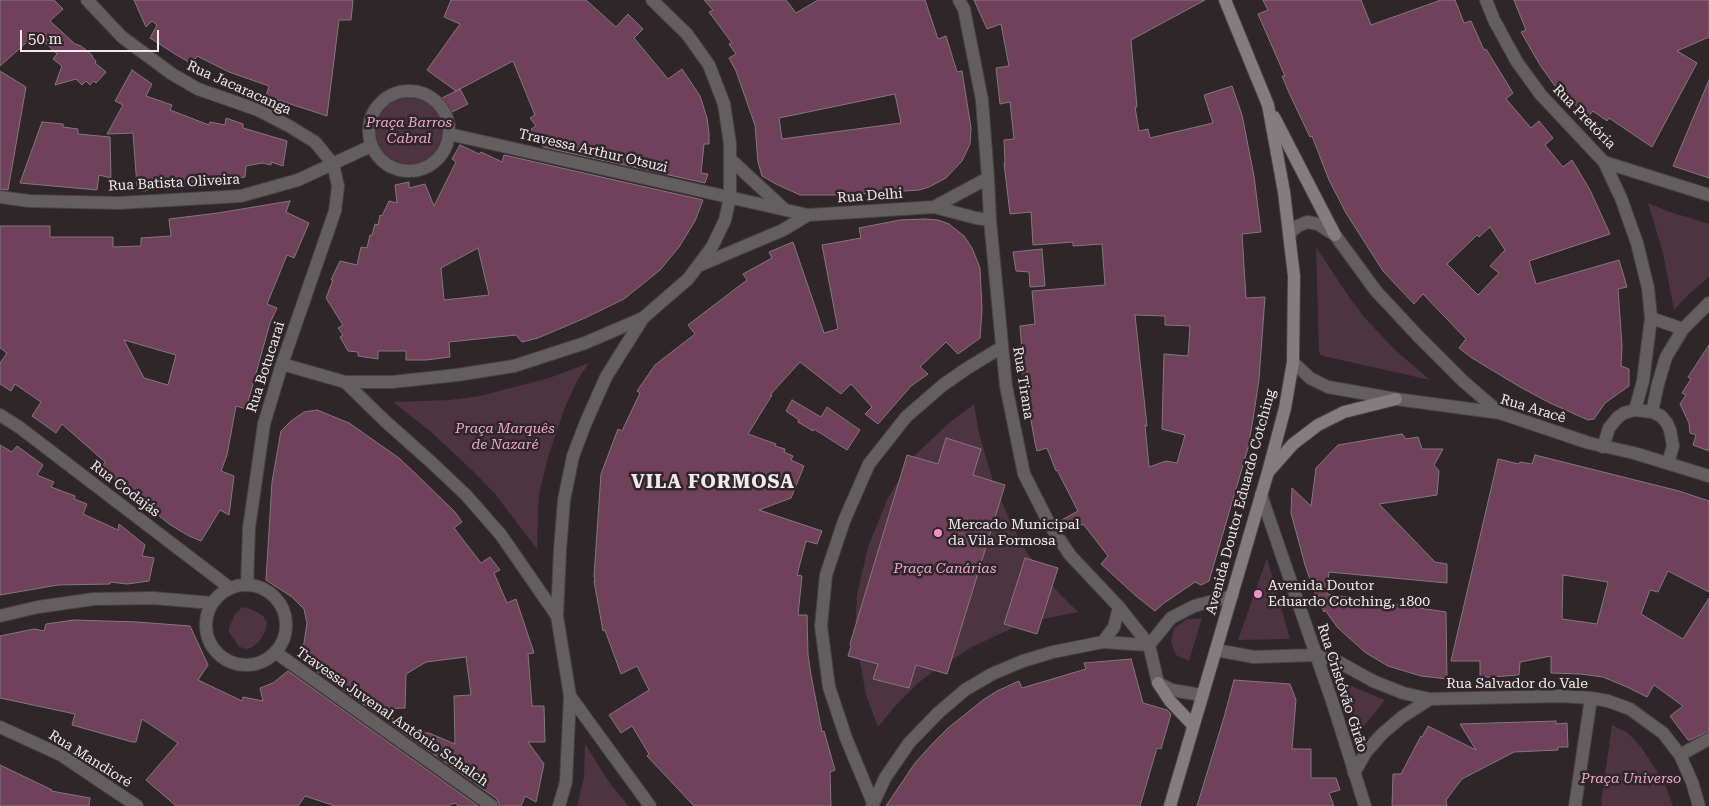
<!DOCTYPE html>
<html>
<head>
<meta charset="utf-8">
<style>
  body { margin:0 }
  #map { position:relative; width:1709px; height:806px; overflow:hidden; background:#2f262a; font-family:"Roboto Serif",serif }
  canvas { display:block }
  .scale { position:absolute; left:20px; top:30px; width:139px; height:22px; box-sizing:border-box; border:2px solid #f0eaed; border-top:0; padding-left:6px; font-size:15px; line-height:18px; white-space:nowrap; color:#f0eaed; -webkit-text-stroke:4px #2f262a; paint-order:stroke }
</style>
</head>
<body>
<div id="map">
<canvas width="1709" height="806"></canvas>
<div class="scale">50 m</div>
</div>
<script>
const ctx = document.querySelector('canvas').getContext('2d');
ctx.lineJoin = 'round';
function fillPath(path, color) { ctx.fillStyle = color; ctx.fill(path, 'evenodd'); }
const toPath = rows => new Path2D(rows.map(r => 'M' + r).join(''));
function stroke(path, color, width, dash) { ctx.strokeStyle = color; ctx.lineWidth = width; ctx.lineCap = dash ? 'butt' : 'round'; ctx.setLineDash(dash || []); ctx.stroke(path); }
function label(font, color, halo, rows, align = 'center') {
  ctx.font = font + ' "Roboto Serif",serif'; ctx.lineWidth = 5; ctx.setLineDash([]); ctx.textBaseline = 'middle'; ctx.strokeStyle = halo; ctx.fillStyle = color; for (const [text, x, y, turn = 0] of rows) {
    ctx.save(); ctx.translate(x, y); ctx.rotate((+turn || 0) * Math.PI / 180); ctx.textAlign = isNaN(turn) ? turn : align; if (halo) ctx.strokeText(text, 0, 0); ctx.fillText(text, 0, 0); ctx.restore();
  }
}
const green = toPath([
  '376 131a33 33 0 1 1 66 0a33 33 0 1 1-66 0Z',
  [1648,203,1667,211,1709,224,1709,277,1688,295,1674,310,1663,253],
  [1316,247,1349,297,1365,318,1396,351,1430,380,1323,356,1320,354,1319,352],
  [589,363,578,379,565,407,548,457,539,494,538,512,537,549,495,494,475,473,430,431,393,402,450,400,480,396,549,378],
  [974,404,979,433,986,458,994,484,1012,525,1028,554,1040,570,1056,590,1078,612,1023,623,972,647,934,671,918,683,898,703,878,727,866,695,855,635,857,595,868,547,887,500,911,459,949,423],
  [1267,558,1290,639,1238,640],
  [242,607,251,609,263,616,267,622,266,629,261,639,254,646,248,649,239,647,229,632,229,628,235,614],
  [1202,618,1189,661,1176,655,1171,642,1174,628,1187,619],
  [1346,684,1385,700,1359,732],
  [1612,725,1628,733,1641,747,1664,782,1673,806,1602,806,1601,804],
  [585,744,611,785,629,806,577,806,584,777]
]);
const building = toPath([
  [0,0,54,0,63,9,50,21,75,44,81,46,92,55,93,58,96,61,95,63,106,72,96,83,93,81,90,85,86,81,82,85,76,79,55,85,62,66,53,59,57,54,36,34,0,66,0,0],
  [134,0,353,0,351,20,339,20,327,116,266,96,269,86,229,72,197,56,192,64,175,54,150,38,157,25,152,21,146,27,134,0],
  [451,0,586,0,616,27,628,14,643,29,634,38,668,79,682,69,700,96,707,118,709,133,709,144,704,144,701,173,708,174,705,183,543,147,531,129,536,126,530,118,535,115,513,61,456,91,427,70,460,24,444,17,451,0],
  [704,0,786,0,796,13,818,0,925,0,938,39,946,36,957,72,962,71,971,128,970,144,962,161,946,178,929,187,919,190,846,195,800,195,776,184,762,176,758,162,755,125,736,71,729,58,736,54,729,44,732,43,709,12,713,10,704,0],
  [895,94,901,123,782,139,779,118,895,94],
  [974,0,1205,0,1131,40,1137,107,1135,107,1139,131,1148,129,1150,138,1213,123,1204,95,1232,86,1242,115,1254,176,1261,232,1242,234,1246,298,1265,297,1259,379,1254,413,1248,448,1209,581,1201,585,1195,582,1164,603,1155,611,1136,596,1101,564,1108,556,1084,525,1058,522,1078,511,1057,470,1056,471,1047,448,1037,451,1035,443,1021,364,1023,364,1020,326,1035,324,1032,291,1105,285,1102,244,1073,246,1073,242,1033,245,1031,212,1010,214,1004,163,1005,163,1004,140,1014,139,1010,102,1000,104,996,68,1009,66,1001,24,987,29,974,0],
  [1135,315,1165,316,1165,325,1190,326,1188,356,1164,354,1162,429,1185,435,1177,463,1166,461,1149,467,1145,425,1147,426,1135,315],
  [1263,0,1361,0,1371,25,1441,0,1455,0,1464,23,1471,21,1484,50,1486,49,1513,93,1506,99,1531,128,1539,121,1553,138,1545,145,1563,167,1572,160,1590,190,1610,234,1529,261,1536,284,1619,260,1627,287,1618,289,1622,346,1621,366,1629,369,1629,386,1605,403,1594,419,1588,420,1550,403,1520,387,1472,358,1459,348,1466,339,1423,294,1414,304,1383,271,1346,213,1329,180,1312,136,1310,137,1291,97,1282,76,1285,76,1258,14,1268,10,1263,0],
  [1490,227,1505,250,1490,266,1499,273,1478,295,1447,264,1477,235,1479,237,1490,227],
  [1514,0,1709,0,1709,37,1677,51,1697,63,1652,147,1609,118,1607,121,1593,111,1588,117,1555,86,1540,65,1521,32,1526,30,1514,0],
  [132,70,152,84,146,96,172,105,170,110,209,125,210,122,225,125,226,118,243,124,243,128,287,141,283,166,271,162,271,165,262,163,246,166,245,177,143,191,144,187,137,186,133,133,107,134,123,105,115,101,132,70],
  [0,71,26,87,8,190,0,189,0,71],
  [1709,80,1709,178,1673,166,1709,80],
  [460,89,468,104,450,113,442,98,460,89],
  [42,122,63,124,63,127,78,129,78,134,110,137,111,178,99,175,97,190,20,183,42,122],
  [460,145,479,154,481,152,502,162,504,155,703,200,695,221,679,247,660,270,624,299,585,318,538,338,522,342,516,335,449,342,450,357,426,360,406,360,406,351,378,351,378,359,358,356,358,352,348,351,340,337,343,335,338,328,343,325,326,298,333,280,331,280,340,261,357,265,361,247,367,248,370,235,372,235,375,224,378,225,380,215,382,216,389,201,397,203,395,185,409,182,409,188,425,184,434,206,456,162,452,159,460,145],
  [478,248,489,295,444,300,441,268,478,248],
  [290,201,286,212,309,223,294,258,287,255,267,304,277,308,270,323,246,409,236,406,227,455,221,471,234,476,229,515,220,510,201,541,189,536,169,524,101,468,105,462,62,424,56,433,32,416,41,402,15,384,11,391,0,384,0,363,7,353,0,348,0,226,50,226,50,237,113,237,113,247,141,246,141,238,171,236,169,219,218,213,290,201],
  [124,340,176,355,168,385,144,378,124,340],
  [925,219,938,220,949,224,964,236,972,248,980,268,982,310,980,338,958,354,946,342,920,367,928,374,911,386,878,424,865,414,872,407,851,384,841,394,800,362,770,395,772,395,748,434,776,444,775,446,785,449,784,452,793,456,791,460,804,466,791,498,759,510,822,531,817,544,806,541,797,575,802,576,798,615,807,615,808,655,811,675,822,732,824,731,835,770,830,772,831,806,694,806,647,756,649,754,632,726,621,733,609,715,649,690,637,666,621,674,605,630,603,631,594,581,595,581,594,576,601,474,618,429,622,431,640,393,637,391,655,365,695,334,688,325,747,280,743,274,772,258,769,252,793,242,824,333,838,329,822,245,861,238,859,228,900,220,925,219],
  [1042,249,1045,286,1030,287,1029,272,1016,271,1013,252,1042,249],
  [1709,345,1709,451,1693,445,1696,435,1690,433,1689,423,1680,404,1686,395,1682,393,1691,379,1688,377,1709,345],
  [792,400,821,417,827,407,860,430,847,450,814,429,813,431,798,422,799,420,786,411,792,400],
  [317,410,349,423,399,458,417,475,455,512,462,522,454,528,481,563,490,557,500,570,494,573,507,603,516,599,534,653,528,654,532,706,544,706,545,742,528,742,544,764,536,802,525,796,521,806,500,806,497,799,298,658,304,643,307,623,304,609,292,597,266,580,272,482,281,431,291,421,304,412,317,410],
  [466,657,471,695,454,696,455,744,429,733,424,733,418,729,370,709,405,708,406,674,426,662,466,657],
  [1402,434,1406,439,1418,437,1422,449,1443,449,1434,465,1439,471,1437,495,1379,504,1435,562,1447,564,1447,583,1329,572,1327,594,1446,612,1447,679,1421,676,1388,666,1366,653,1338,628,1325,610,1324,612,1314,591,1305,565,1291,513,1292,488,1311,506,1316,468,1338,445,1402,434],
  [946,438,981,449,973,475,1005,485,947,674,916,665,909,688,873,679,878,664,848,656,851,646,850,644,907,455,938,464,946,438],
  [0,445,12,452,17,446,43,465,37,475,54,482,51,487,75,496,74,499,87,504,83,514,118,530,119,524,145,545,142,556,154,558,149,581,127,584,110,582,110,584,58,585,0,595,0,445],
  [1535,455,1679,491,1709,501,1709,592,1668,571,1658,592,1650,590,1641,614,1683,639,1709,598,1709,731,1690,740,1688,740,1670,716,1683,706,1654,685,1647,697,1627,687,1603,677,1580,674,1551,673,1551,656,1520,662,1519,675,1491,677,1480,677,1480,661,1451,661,1498,459,1519,464,1520,462,1532,464,1535,455],
  [1563,575,1608,582,1597,624,1562,619,1563,575],
  [1025,558,1058,568,1037,634,1004,624,1025,558],
  [74,620,137,622,190,626,208,665,198,680,242,701,243,697,263,701,260,688,273,683,288,671,478,806,458,806,455,803,447,806,335,806,305,796,298,806,176,806,146,780,178,743,142,719,136,742,132,742,72,725,75,714,0,698,0,636,34,629,44,631,46,624,74,620],
  [1131,659,1143,703,1167,710,1171,714,1161,749,1157,748,1140,806,886,806,915,763,933,743,948,728,983,700,997,691,1019,681,1022,688,1086,669,1084,663,1131,659],
  [1234,680,1290,684,1296,700,1292,749,1311,749,1311,778,1336,778,1340,790,1329,793,1334,806,1197,806,1225,714,1234,680],
  [1556,721,1556,724,1567,723,1568,747,1558,747,1558,750,1514,752,1462,779,1446,800,1447,806,1392,806,1393,774,1401,774,1421,736,1422,737,1428,726,1476,750,1460,724,1556,721],
  [0,765,52,790,51,791,90,798,89,806,0,806,0,765]
]);
const minor = toPath([
  [87,0,122,37,172,74,198,89,258,110,289,126,315,142,333,164,338,186,335,211,282,364,264,424,249,528,247,585],
  [959,0,964,9,982,100,988,178,990,220,1006,386,1024,474,1050,525,1070,555,1119,607,1149,645,1158,683,1172,690,1195,694,1203,694],
  [1486,0,1494,20,1517,62,1541,95,1604,162,1709,195],
  '369 131a40 40 0 1 1 80 0a40 40 0 1 1-80 0Z',
  [449,134,808,215,934,207,976,218,990,220],
  [730,159,784,209],
  [1604,162,1621,198,1637,243,1648,288,1651,318,1643,381,1635,410],
  [0,197,29,201,119,203,241,196,298,180,371,146],
  [934,207,988,178],
  [698,266,783,230,808,215],
  [1651,318,1683,329],
  [282,364,345,382,392,382,457,375,514,366,585,343,643,318,688,279,712,247,725,220,730,197,730,144,724,104,709,65,687,34,652,0],
  [345,382,384,420,431,462,466,495,501,535,557,616],
  [1652,412,1658,384,1666,357,1683,329,1709,303],
  [0,415,19,427,230,588],
  [1603,447,1609,428,1618,417,1624,413,1635,410,1652,412,1661,416,1667,423,1670,430,1673,446,1668,463],
  [1261,495,1333,704,1365,806],
  '206 625a40 40 0 1 1 80 0a40 40 0 1 1-80 0Z',
  [0,616,38,607,94,599,153,598,212,603],
  [1103,642,1114,627,1119,607],
  [1149,645,1171,618,1194,606,1232,596],
  [1216,650,1254,657,1316,655,1337,661,1373,681,1403,693,1430,699,1561,696,1591,698,1608,701,1630,709,1663,733,1680,755,1692,782,1699,806],
  [275,652,492,806],
  [570,696,650,806],
  [1680,755,1709,739],
  [1354,773,1366,752,1382,734,1402,717,1430,699],
  [873,803,846,738,829,687,821,626,826,575,844,521,869,464,906,417,943,385,966,369,1002,347],
  [559,806,566,782,570,696,557,616,560,550,564,500,573,456,586,422,606,377,643,318],
  [872,806,885,778,909,743,938,713,965,690,992,674,1023,661,1053,652,1103,642,1149,645],
  [1575,806,1591,698]
]);
const tertiary = toPath([
  [1290,233,1298,226,1307,222,1318,224,1335,235,1376,291,1418,336,1463,381,1500,413],
  [1293,362,1310,378,1328,387,1396,399,1500,413,1589,443,1634,453,1709,476],
  [0,727,61,755,137,806]
]);
const secondary = toPath([
  [1274,117,1335,235],
  [1270,470,1293,444,1318,425,1344,412,1396,399],
  [1158,683,1170,701,1193,725],
  [1170,806,1268,472,1285,408,1293,362,1294,276,1284,192,1268,105,1225,0]
]);
const markers = [
  [938,533,5,"#f98fca"],
  [1258,594,5,"#f98fca"]
];
const streetNames = [
  ["Rua Jacaracanga",239,88,24],
  ["Rua Pretória",1584,117,46],
  ["Travessa Arthur Otsuzi",593,151,13],
  ["Rua Batista Oliveira",174,183,-3],
  ["Rua Delhi",870,196,-4],
  ["Rua Botucarai",266,367,-72],
  ["Rua Tirana",1023,383,81],
  ["Rua Aracê",1533,409,17],
  ["Rua Codajás",125,489,37],
  ["Avenida Doutor Eduardo Cotching",1241,502,-75],
  ["Rua Salvador do Vale",1517,684],
  ["Rua Cristóvão Girão",1342,688,72],
  ["Travessa Juvenal Antônio Schalch",392,717,35],
  ["Rua Mandioré",90,759,32]
];
const parkNames = [
  ["Praça Barros",409,123],
  ["Cabral",409,139],
  ["Praça Marquês",505,429],
  ["de Nazaré",505,445],
  ["Praça Canárias",945,569],
  ["Praça Universo",1631,779]
];
const poiNames = [
  ["Mercado Municipal",948,525],
  ["da Vila Formosa",948,541],
  ["Avenida Doutor",1268,586],
  ["Eduardo Cotching, 1800",1268,602]
];
const districtNames = [
  ["VILA FORMOSA",713,482]
];
fillPath(green, '#4e3341');
fillPath(building, '#6f415a');
stroke(building, '#82787d', 1);
stroke(minor, '#4a4145', 14);
stroke(tertiary, '#4a4145', 14);
stroke(secondary, '#4a4145', 14);
stroke(minor, '#635f61', 12);
stroke(tertiary, '#635f61', 12);
stroke(secondary, '#837d80', 12);
for (const [x, y, r, color] of markers) { const dot = new Path2D(); dot.arc(x, y, r, 0, 2 * Math.PI); ctx.fillStyle = color; ctx.fill(dot); stroke(dot, '#2f262a', 2); }
label('14px', '#f0eaed', '#2f262a', streetNames);
label('italic 14px', '#f1a6ce', '#2f262a', parkNames);
label('14px', '#f0eaed', '#2f262a', poiNames, 'left');
ctx.letterSpacing = '1px';
label('bold 19px', '#f0eaed', '#2f262a', districtNames);
ctx.letterSpacing = '0px';
</script>
</body>
</html>
